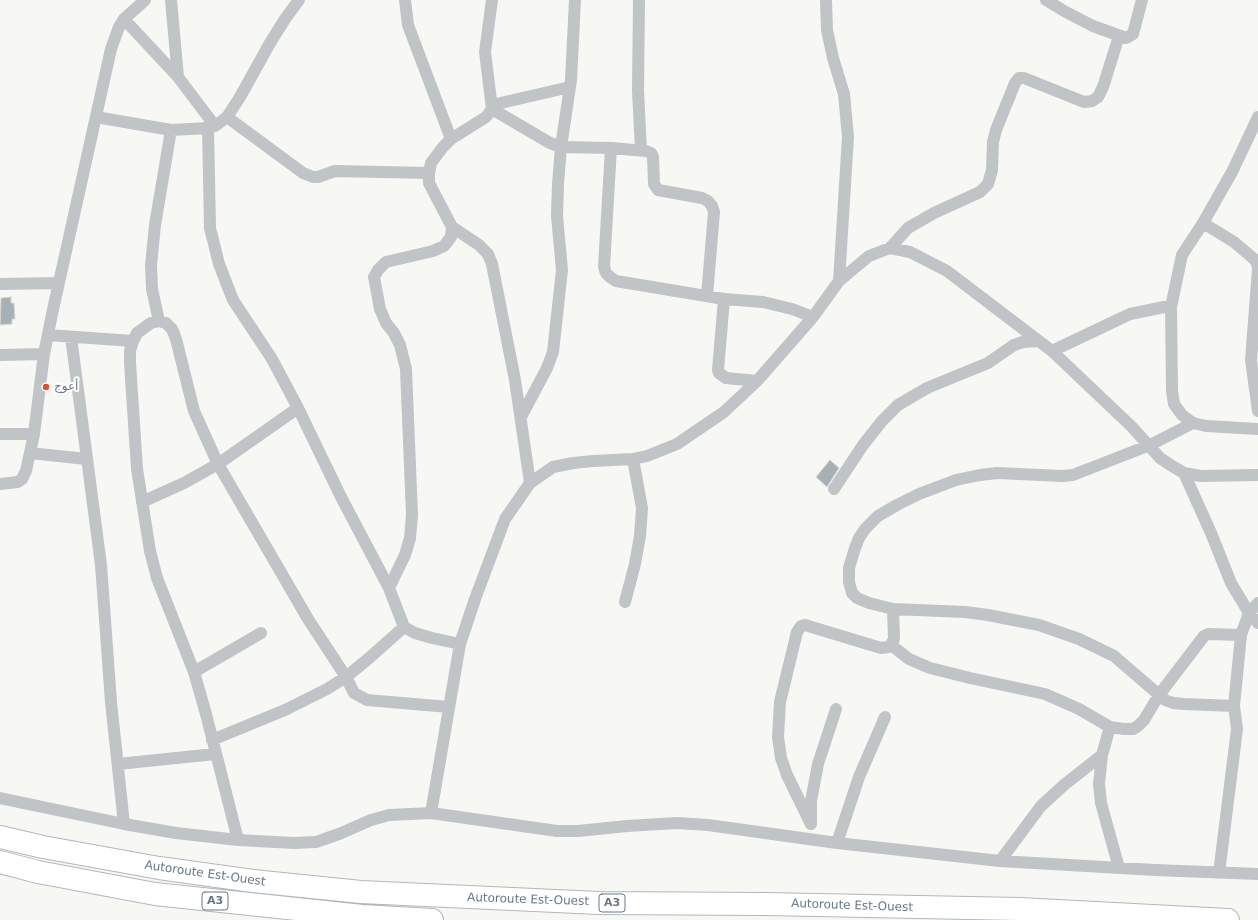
<!DOCTYPE html>
<html>
<head>
<meta charset="utf-8">
<style>
  body { margin:0 }
  canvas { display:block; background:#f7f7f4 }
</style>
</head>
<body>
<canvas width="1258" height="920"></canvas>
<script>
const ctx = document.querySelector('canvas').getContext('2d');
ctx.lineJoin = 'round';
function fillPath(path, color) { ctx.fillStyle = color; ctx.fill(path, 'evenodd'); }
const toPath = rows => new Path2D(rows.map(r => 'M' + r).join(''));
function stroke(path, color, width, dash) { ctx.strokeStyle = color; ctx.lineWidth = width; ctx.lineCap = dash ? 'butt' : 'round'; ctx.setLineDash(dash || []); ctx.stroke(path); }
function label(font, color, halo, rows, align = 'center') {
  ctx.font = font + ' "DejaVu Sans",Cairo,sans-serif'; ctx.lineWidth = 4; ctx.setLineDash([]); ctx.textBaseline = 'middle'; ctx.strokeStyle = halo; ctx.fillStyle = color; for (const [text, x, y, turn = 0] of rows) {
    ctx.save(); ctx.translate(x, y); ctx.rotate((+turn || 0) * Math.PI / 180); ctx.textAlign = isNaN(turn) ? turn : align; if (halo) ctx.strokeText(text, 0, 0); ctx.fillText(text, 0, 0); ctx.restore();
  }
}
const building = toPath([
  [11,297,11,303,14,303,15,319,12,319,12,324,0,325,1,298,11,297],
  [830,460,839,468,827,487,816,477,830,460]
]);
const street = toPath([
  [171,0,178,77],
  [405,0,408,25,451,139],
  [639,0,638,91,641,150],
  [826,0,827,30,833,58,844,94,848,137,839,281],
  [1046,0,1064,11,1093,26,1126,38,1133,34,1142,0],
  [124,19,178,77,215,126],
  [492,105,570,87],
  [492,109,550,143,561,147,611,148,646,151,651,153,653,157,654,184,658,190,702,198,708,201,712,206,714,212,707,296],
  [96,117,171,130,208,128,215,126,227,117,240,97,270,43,285,19,299,0],
  [227,117,303,173,313,177,318,177,335,171,429,173],
  [208,128,210,228,219,264,233,300,272,359,298,408,341,497,389,588,404,627,415,633,432,638,460,644],
  [611,148,604,267,606,273,610,277,616,281,724,299,763,302,792,309,813,317],
  [1203,223,1234,242,1254,259,1257,263,1258,269,1251,360,1258,411],
  [452,227,479,245,488,254,492,264,515,380,530,483],
  [890,248,908,228,934,213,980,192,988,184,992,170,993,142,996,130,1015,83,1019,78,1024,78,1084,102,1092,101,1098,97,1103,87,1119,36],
  [0,284,59,283],
  [724,299,718,370,719,373,726,378,757,381],
  [1171,307,1172,391,1174,404,1182,415,1193,423,1206,426,1258,429],
  [159,321,152,289,151,265,155,225,171,130],
  [48,335,133,341],
  [71,337,101,565,111,702,124,824],
  [1052,351,1130,314,1164,307,1171,307,1182,255,1203,223,1232,172,1258,117],
  [0,355,44,354],
  [521,417,547,368,553,352,562,270,557,216,558,184,561,147,571,80,575,0],
  [1193,423,1150,445,1073,475,1062,476,997,473,980,475,956,480,919,494,897,505,878,516,865,529,859,538,855,548,849,568,849,582,852,593,857,598,869,603,893,609,965,612,988,615,1039,625,1079,639,1114,656,1165,700,1173,703,1184,704,1234,706],
  [0,434,34,434],
  [30,453,86,459],
  [1184,473,1211,533,1231,583,1249,613,1258,623],
  [0,484,18,482,22,479,26,471,34,434,44,354,52,314,111,49,119,27,124,19,145,0],
  [834,489,863,445,882,421,898,405,927,388,988,363,1014,345,1023,342,1038,341],
  [142,502,184,483,218,464,298,408],
  [389,588,405,555,410,538,412,515,406,369,400,345,394,333,386,323,380,309,374,277,378,270,386,262,433,251,444,246,451,237,452,227,429,183,429,173,431,163,443,147,451,139,486,117,492,109,485,52,492,0],
  [625,602,635,564,640,536,642,508,633,459],
  [891,645,909,659,930,668,970,678,1045,694,1079,709,1110,727,1124,729,1133,729,1138,726,1144,720,1159,695,1204,636,1208,634,1241,635],
  [194,672,261,633],
  [1110,727,1102,755,1099,784,1101,803,1119,868],
  [212,740,285,710,327,689,346,677,368,659,404,627],
  [118,764,215,754],
  [0,798,124,824,176,833,238,840,294,843,316,842,339,834,371,820,389,815,431,813,557,831,578,831,627,826,677,823,708,825,837,843,1000,861,1155,870,1258,874],
  [431,813,460,644,475,599,505,519,530,483,553,467,573,463,593,461,633,459,647,456,677,444,724,412,757,381,813,317,839,281,869,256,890,248,910,252,947,271,1052,351,1131,426,1160,458,1172,466,1184,473,1201,476,1258,475],
  [811,823,811,801,818,764,836,709],
  [811,824,787,775,781,758,778,737,780,702,797,632,801,626,805,625,881,648,888,647,891,645,894,639,893,609],
  [238,840,206,714,194,672,157,578,150,551,137,469,130,363,130,351,133,341,137,333,151,323,159,321,166,323,172,329,176,339,194,411,218,464,308,619,346,677,354,693,367,700,449,707],
  [837,843,859,777,885,717],
  [1000,861,1041,806,1064,785,1102,755],
  [1219,873,1237,729,1234,706,1241,635,1249,613,1258,603]
]);
const highway = toPath([
  [0,837,43,847,159,868,253,881,361,892,599,903,765,904,1020,909,1228,920],
  [0,862,38,872,155,894,362,916,432,920]
]);
const markers = [
  [46,387,4,"#dc522f"]
];
const shields = [
  [215,901,26],
  [612,903,26]
];
const shieldNames = [
  ["A3",215,901],
  ["A3",612,903]
];
const poiNames = [
  ["أعوج",54,387]
];
const streetNames = [
  ["Autoroute Est-Ouest",205,874,8],
  ["Autoroute Est-Ouest",528,900,2],
  ["Autoroute Est-Ouest",852,906,2]
];
fillPath(building, '#a7b0b5');
stroke(building, '#d8d8d6', 1);
stroke(highway, '#b3b7ba', 24);
stroke(street, '#c0c4c7', 12);
stroke(highway, '#fff', 22);
for (const [x, y, r, color] of markers) { const dot = new Path2D(); dot.arc(x, y, r, 0, 2 * Math.PI); ctx.fillStyle = color; ctx.fill(dot); stroke(dot, '#fff', 1.5); }
for (const [x, y, w] of shields) { const box = new Path2D(); box.roundRect(x - w / 2, y - 9, w, 18, 3); ctx.fillStyle = '#fff'; ctx.fill(box); stroke(box, '#677884', 1); }
label('bold 11px', '#677884', null, shieldNames);
label('12px', '#677884', '#fff', poiNames, 'left');
label('12px', '#677884', '#fff', streetNames);
</script>
</body>
</html>
